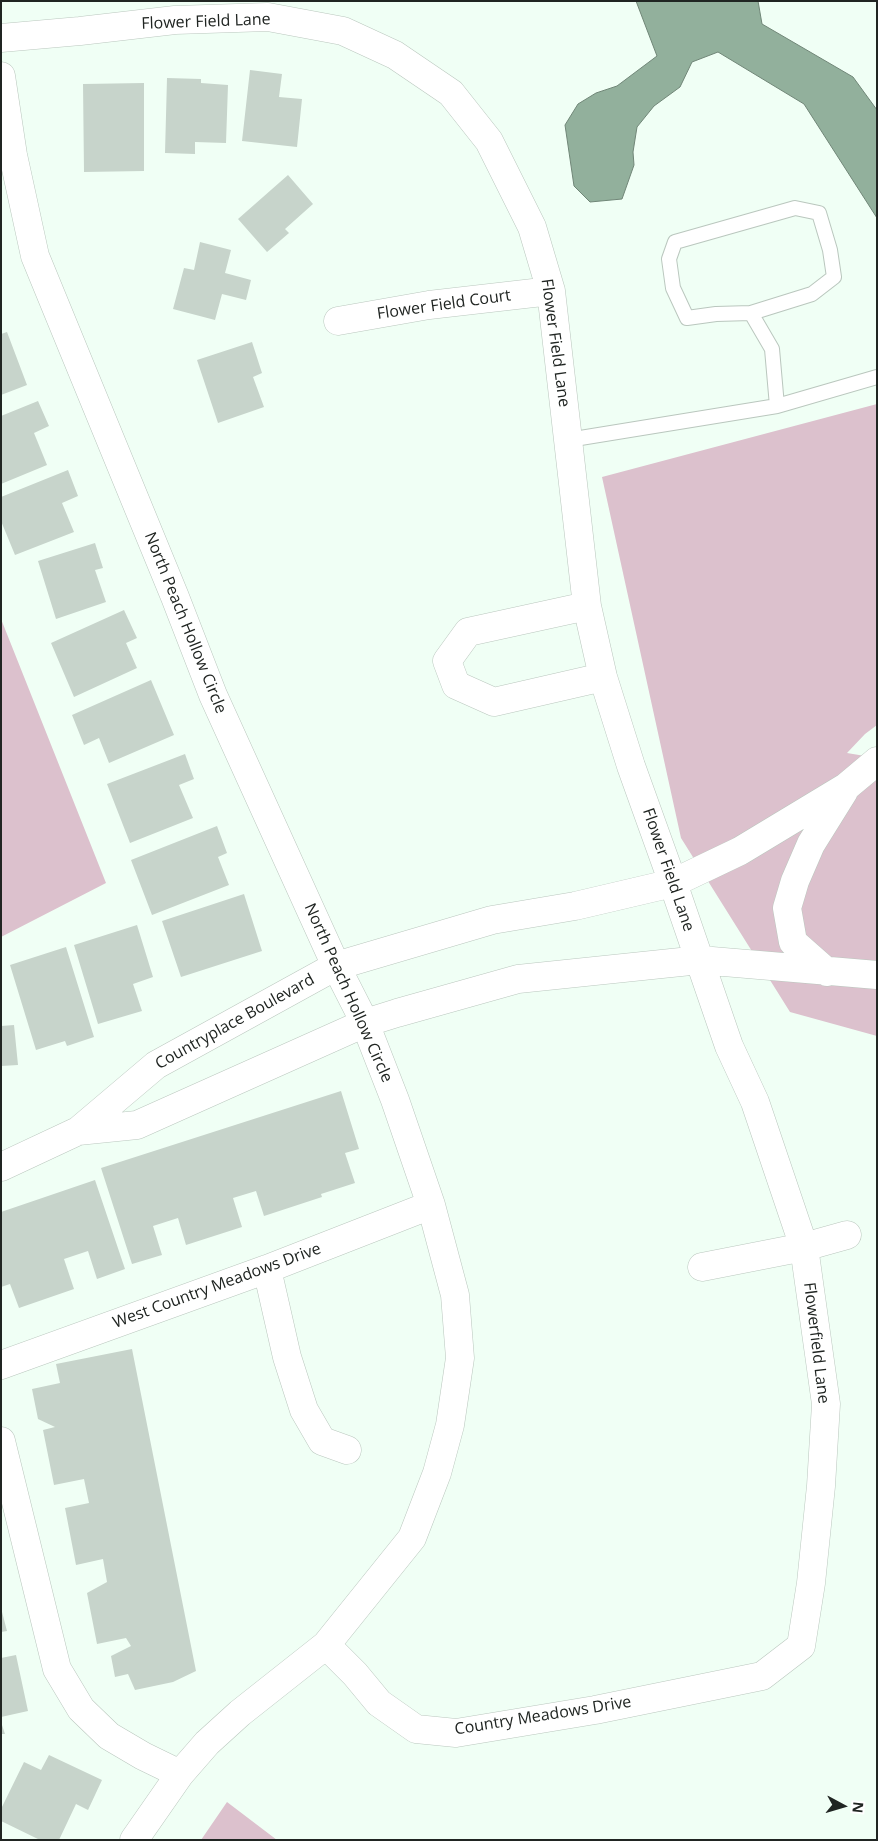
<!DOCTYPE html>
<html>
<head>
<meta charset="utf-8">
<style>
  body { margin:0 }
  #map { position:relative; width:878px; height:1841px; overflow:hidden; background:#f0fff5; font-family:"Open Sans",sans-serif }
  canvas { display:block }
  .frame { position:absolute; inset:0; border:2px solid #202522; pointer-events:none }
  .north { position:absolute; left:818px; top:1781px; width:50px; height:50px; -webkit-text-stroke:4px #fff; paint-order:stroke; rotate:96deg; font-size:14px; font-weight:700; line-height:20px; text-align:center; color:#202522 }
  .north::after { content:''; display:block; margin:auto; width:18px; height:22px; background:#202522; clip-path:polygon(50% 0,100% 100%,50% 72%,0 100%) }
</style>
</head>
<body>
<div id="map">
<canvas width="878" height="1841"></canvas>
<div class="frame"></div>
<div class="north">N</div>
</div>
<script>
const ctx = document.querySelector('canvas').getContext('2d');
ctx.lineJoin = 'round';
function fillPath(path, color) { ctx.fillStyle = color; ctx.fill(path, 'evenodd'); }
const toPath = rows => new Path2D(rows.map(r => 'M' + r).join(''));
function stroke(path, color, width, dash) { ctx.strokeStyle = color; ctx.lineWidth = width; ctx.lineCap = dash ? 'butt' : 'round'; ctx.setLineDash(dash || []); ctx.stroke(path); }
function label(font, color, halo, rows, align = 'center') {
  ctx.font = font + ' "Open Sans",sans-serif'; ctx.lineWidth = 4; ctx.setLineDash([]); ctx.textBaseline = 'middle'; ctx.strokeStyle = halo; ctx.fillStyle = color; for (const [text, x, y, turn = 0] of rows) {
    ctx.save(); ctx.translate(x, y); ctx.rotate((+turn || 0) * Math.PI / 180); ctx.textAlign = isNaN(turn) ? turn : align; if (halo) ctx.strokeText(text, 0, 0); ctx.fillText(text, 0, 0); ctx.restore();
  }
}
const green = toPath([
  [877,404,877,725,865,734,847,753,877,758,877,1036,790,1012,681,838,602,477],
  [1,619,106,883,1,937],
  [227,1802,277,1840,201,1840]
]);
const water = toPath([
  [636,1,758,1,762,24,853,77,877,110,877,218,804,104,718,52,692,62,680,87,654,106,637,127,633,152,634,165,622,199,590,202,574,186,565,125,578,104,596,93,617,86,657,56,636,1]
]);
const building = toPath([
  [250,70,282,74,279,97,302,99,297,147,242,141],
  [167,78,201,79,201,83,228,85,226,143,195,142,195,154,165,153],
  [144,83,144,171,84,172,83,84],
  [288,175,313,204,285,229,289,233,267,252,238,219],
  [200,242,231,250,225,273,251,280,246,300,222,294,215,320,173,309,184,268,194,270],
  [7,332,27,385,1,395,1,334],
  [252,342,262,373,253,377,264,407,218,423,197,360],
  [38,401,49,426,34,433,47,465,1,484,1,416],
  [68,470,78,496,62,503,74,532,15,555,1,521,1,497],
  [95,543,103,568,95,570,106,602,56,619,38,561],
  [124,610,137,638,126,643,137,668,74,697,51,643],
  [151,680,174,735,109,763,99,738,84,745,72,715],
  [185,754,194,779,179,785,193,818,130,843,107,784],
  [217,826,227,853,218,857,229,885,152,915,131,860],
  [244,894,262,951,181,977,162,921],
  [137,925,153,977,133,984,142,1011,98,1024,74,945],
  [66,947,94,1037,67,1046,65,1041,36,1050,10,965],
  [14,1025,18,1065,1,1066,1,1026],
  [341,1091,359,1149,345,1153,355,1183,321,1194,322,1197,264,1216,256,1191,233,1198,242,1227,186,1245,178,1218,153,1226,162,1255,132,1264,101,1168],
  [95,1180,125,1269,97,1279,88,1251,64,1259,74,1289,19,1308,10,1284,1,1287,1,1212],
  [132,1349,196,1671,173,1682,135,1690,128,1674,115,1677,111,1656,131,1646,126,1638,97,1644,87,1593,107,1582,103,1559,76,1565,65,1508,89,1503,84,1479,54,1485,43,1430,55,1427,38,1419,32,1389,60,1383,56,1364],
  [1,1608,7,1631,1,1632],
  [16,1655,28,1711,1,1717,1,1658],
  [1,1722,5,1734,1,1734],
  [49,1755,102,1780,88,1810,76,1804,59,1840,40,1840,1,1821,1,1809,24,1762,41,1770]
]);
const service = toPath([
  [777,406,877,377],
  [568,440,777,406,772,349,751,313,716,314,687,318,673,288,669,259,675,242,795,208,819,213,830,250,834,277,812,294,751,313]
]);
const minor = toPath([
  [1,38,80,31,175,20,268,17,343,31,395,55,451,93,489,141,532,227,551,291,587,606,603,677,631,766,673,883,729,1046,755,1102,804,1247,826,1404,821,1486,811,1583,801,1646,762,1676,595,1710,456,1733,416,1729,379,1703,355,1674,326,1645],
  [1,76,13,155,35,256,175,597,213,695,336,966,365,1023,395,1100,431,1205,455,1295,460,1358,450,1425,437,1473,412,1538,326,1645,240,1713,207,1743,180,1774,134,1840],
  [338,321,429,305,551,291],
  [587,606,468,632,447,661,456,685,494,702,603,677],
  [827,972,793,942,787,908,795,881,811,844,844,791],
  [78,1131,137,1125,365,1023,397,1013,518,979,700,960,877,975],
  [1,1167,78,1131,156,1065,336,966,492,920,575,906,673,883,740,851,846,787,877,761],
  [702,1267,804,1247,847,1235],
  [267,1269,287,1357,304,1410,322,1441,347,1450],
  [1,1365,267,1269,431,1205],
  [1,1441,57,1669,81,1709,109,1736,143,1756,180,1774]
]);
const streetNames = [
  ["Flower Field Lane",206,22,-2],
  ["Flower Field Court",444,305,-8],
  ["Flower Field Lane",555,343,82],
  ["North Peach Hollow Circle",185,623,68],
  ["Flower Field Lane",668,870,71],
  ["North Peach Hollow Circle",348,993,66],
  ["Countryplace Boulevard",235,1022,-29],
  ["West Country Meadows Drive",217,1286,-20],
  ["Flowerfield Lane",816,1343,83],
  ["Country Meadows Drive",543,1716,-9]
];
fillPath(green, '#dcc1cd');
fillPath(water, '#92b09c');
stroke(water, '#708677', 1);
fillPath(building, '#c7d4cb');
stroke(service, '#bac7be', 16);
stroke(minor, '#bac7be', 29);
stroke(service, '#fff', 14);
stroke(minor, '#fff', 28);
label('16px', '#202522', '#fff', streetNames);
</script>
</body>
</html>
